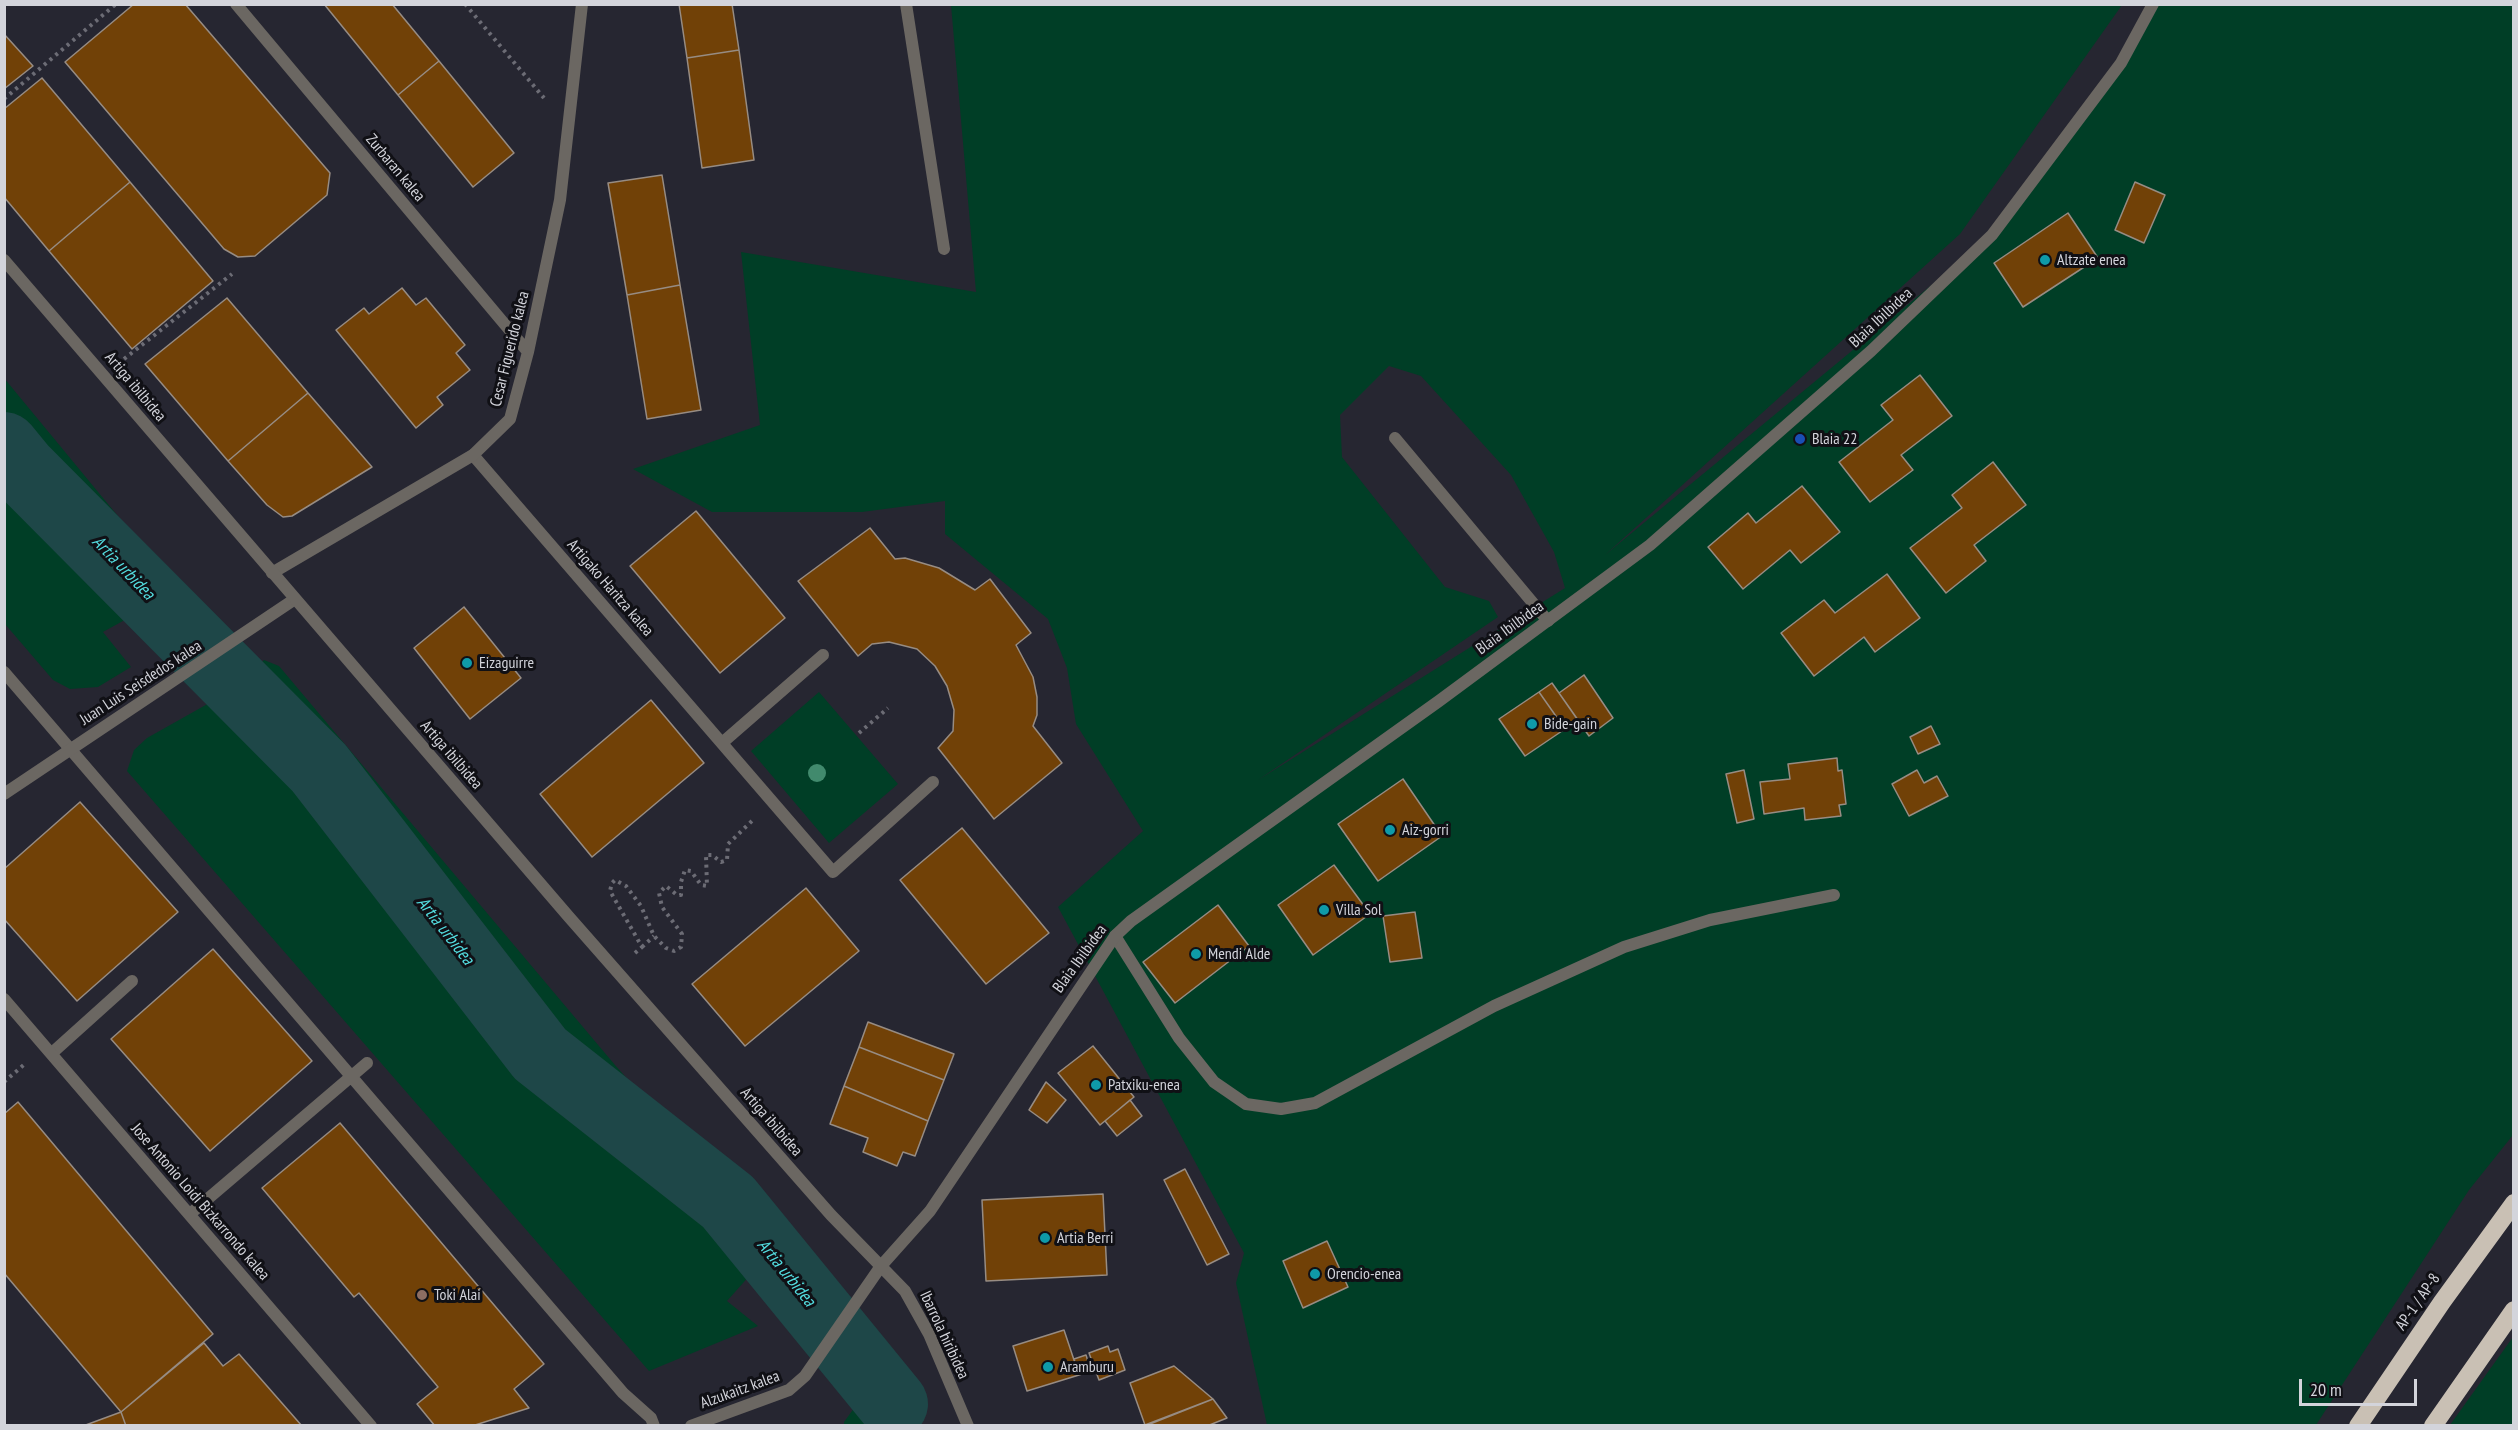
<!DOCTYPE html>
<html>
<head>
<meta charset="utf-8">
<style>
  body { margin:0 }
  #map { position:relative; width:2518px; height:1430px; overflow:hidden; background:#262631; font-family:"PT Sans Narrow",sans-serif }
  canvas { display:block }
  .frame { position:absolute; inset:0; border:6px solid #d3d4db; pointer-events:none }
  .scale { position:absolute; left:2299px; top:1379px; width:118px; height:27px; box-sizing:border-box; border:3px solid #d3d4db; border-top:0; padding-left:8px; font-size:18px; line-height:21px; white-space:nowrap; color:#d3d4db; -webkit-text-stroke:4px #101015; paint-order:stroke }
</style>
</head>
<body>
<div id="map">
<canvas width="2518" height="1430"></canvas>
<div class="frame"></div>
<div class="scale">20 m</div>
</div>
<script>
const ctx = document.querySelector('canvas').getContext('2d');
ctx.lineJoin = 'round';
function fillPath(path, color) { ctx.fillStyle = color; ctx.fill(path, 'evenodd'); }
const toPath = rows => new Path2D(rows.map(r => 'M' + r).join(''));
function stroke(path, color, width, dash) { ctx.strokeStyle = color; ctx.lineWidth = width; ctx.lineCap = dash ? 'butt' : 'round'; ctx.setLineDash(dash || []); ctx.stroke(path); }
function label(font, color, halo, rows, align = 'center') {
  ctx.font = font + ' "PT Sans Narrow",sans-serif'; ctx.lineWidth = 6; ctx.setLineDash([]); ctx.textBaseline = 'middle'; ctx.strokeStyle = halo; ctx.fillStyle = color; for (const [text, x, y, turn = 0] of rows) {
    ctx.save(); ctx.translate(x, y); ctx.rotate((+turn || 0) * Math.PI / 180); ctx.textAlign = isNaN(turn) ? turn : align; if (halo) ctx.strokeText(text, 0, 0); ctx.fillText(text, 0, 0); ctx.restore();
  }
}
const green = toPath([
  [951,5,2122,5,1960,234,1605,555,1992,235,2121,63,2153,5,2513,5,2513,1135,2469,1190,2316,1425,1267,1425,1236,1283,1244,1253,1058,907,1143,831,1076,724,1067,668,1048,619,945,534,945,501,862,512,712,512,633,469,760,425,741,252,976,292],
  [1389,366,1421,376,1511,475,1554,552,1565,588,1258,780,1498,617,1489,601,1445,587,1342,457,1340,415],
  [4,378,179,590,103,632,131,667,98,687,70,689,53,680,5,624],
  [264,660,279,666,615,1065,776,1246,727,1301,758,1326,649,1371,127,771,134,750,147,738,227,693],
  [819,692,898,784,829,843,751,751],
  [2513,1337,2513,1425,2450,1425],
  [881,1371,921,1425,844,1425,844,1422]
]);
const stream = toPath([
  [893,1404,905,1426]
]);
const river = toPath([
  [4,447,22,469,319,768,540,1054,728,1202,893,1404]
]);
const building = toPath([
  [134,4,185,4,330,173,327,195,255,256,238,257,224,249,65,62,134,4],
  [324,4,392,4,439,61,398,95,324,4],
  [679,4,732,4,739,50,687,58,679,4],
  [4,34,33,66,4,89,4,34],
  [739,50,754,160,702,168,687,58,739,50],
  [439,61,514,153,473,187,398,95,439,61],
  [42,78,130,182,49,251,4,197,4,109,42,78],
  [662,175,680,285,627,295,608,183,662,175],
  [130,182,213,281,132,349,49,251,130,182],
  [2135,182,2165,195,2144,243,2115,230,2135,182],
  [2068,213,2098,258,2023,307,1994,263,2068,213],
  [680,285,701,410,647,419,627,295,680,285],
  [402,288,416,305,426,298,465,345,456,353,470,370,437,397,443,405,416,428,336,330,364,308,369,314,402,288],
  [227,298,308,393,228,461,145,364,227,298],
  [1920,375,1952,416,1901,455,1913,470,1870,502,1839,462,1893,420,1881,405,1920,375],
  [308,393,372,467,292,516,283,517,267,505,228,461,308,393],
  [1993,462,2026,505,1974,545,1986,561,1946,593,1910,548,1962,508,1952,495,1993,462],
  [1802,486,1840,532,1801,563,1790,550,1743,589,1708,547,1748,513,1756,523,1802,486],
  [696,511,785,618,720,673,630,566,696,511],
  [870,528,895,559,905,558,939,568,975,590,990,579,1031,633,1016,645,1033,677,1037,697,1037,715,1033,726,1062,763,994,819,938,748,953,731,954,710,947,686,935,666,917,649,889,642,872,644,858,656,798,581,870,528],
  [1887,574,1920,618,1875,652,1864,637,1814,676,1781,633,1824,600,1835,613,1887,574],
  [464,607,521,678,470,719,414,648,464,607],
  [1584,675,1613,718,1589,736,1559,693,1584,675],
  [1552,683,1578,720,1565,729,1539,692,1552,683],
  [1539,692,1565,729,1525,756,1499,719,1539,692],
  [651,700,704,763,592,857,540,794,651,700],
  [1931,726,1940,744,1918,754,1910,737,1931,726],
  [1837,758,1838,771,1842,770,1846,804,1839,805,1841,816,1805,820,1804,808,1764,814,1760,782,1790,779,1788,764,1837,758],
  [1744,770,1754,819,1737,823,1726,774,1744,770],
  [1917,770,1924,783,1937,776,1948,796,1909,816,1892,784,1917,770],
  [1403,779,1442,836,1378,881,1338,824,1403,779],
  [80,802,178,912,77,1001,4,919,4,869,80,802],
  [962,828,1049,933,986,984,900,880,962,828],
  [1334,865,1370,914,1313,955,1278,905,1334,865],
  [806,888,859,951,745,1046,692,984,806,888],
  [1218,905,1249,946,1175,1003,1143,962,1218,905],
  [1415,912,1422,958,1390,962,1383,916,1415,912],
  [213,949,312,1061,210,1151,111,1039,213,949],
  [868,1022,954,1054,944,1080,859,1047,868,1022],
  [1093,1046,1134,1097,1100,1125,1058,1073,1093,1046],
  [859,1047,944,1080,928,1121,844,1086,859,1047],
  [1046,1082,1066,1100,1047,1123,1029,1110,1046,1082],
  [844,1086,928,1121,915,1156,903,1152,897,1166,863,1152,868,1138,830,1124,844,1086],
  [1130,1100,1142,1116,1117,1136,1105,1121,1130,1100],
  [18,1102,213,1334,121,1412,4,1273,4,1114,18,1102],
  [340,1123,544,1364,514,1389,529,1408,472,1426,435,1426,417,1404,438,1387,359,1293,354,1297,262,1188,340,1123],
  [1185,1169,1229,1254,1207,1265,1164,1180,1185,1169],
  [1103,1194,1107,1275,986,1281,982,1200,1103,1194],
  [1327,1241,1348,1287,1303,1308,1283,1261,1327,1241],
  [1064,1330,1079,1375,1027,1391,1013,1346,1064,1330],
  [204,1343,223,1366,239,1354,302,1426,126,1426,121,1412,204,1343],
  [1108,1346,1110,1352,1118,1349,1125,1370,1099,1380,1089,1353,1108,1346],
  [1086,1355,1091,1371,1079,1375,1074,1359,1086,1355],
  [1174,1366,1213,1399,1145,1425,1130,1383,1174,1366],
  [1213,1399,1227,1418,1207,1426,1145,1426,1213,1399],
  [121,1412,126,1426,83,1426,121,1412]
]);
const path = toPath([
  [465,4,544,98],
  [4,99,116,4],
  [124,359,232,274],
  [859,733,888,708],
  [642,947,654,936],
  [635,953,642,947,610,891,612,883,615,880,626,886,641,906,654,936,666,948,674,951,681,947,682,934,662,907,659,893,666,886,677,895,681,895,681,882,685,870,691,871,701,885,707,886,706,855,712,855,721,862,727,860,728,844,754,819],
  [4,1082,26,1063]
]);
const service = toPath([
  [1395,438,1548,621],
  [473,455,833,872,933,782],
  [722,743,823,655],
  [1115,936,1179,1038,1214,1082,1246,1104,1281,1109,1315,1103,1494,1006,1624,947,1710,920,1834,895],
  [52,1053,132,981]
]);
const pedestrian = toPath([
  [4,672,623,1393,651,1418,654,1426],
  [190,1214,367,1063]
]);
const minor = toPath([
  [236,4,528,352],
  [906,4,944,249],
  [272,573,473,455,510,419,528,352,560,200,582,4],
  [4,794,295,599],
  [4,999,371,1426]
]);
const tertiary = toPath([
  [4,260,569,917,831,1215,905,1291,929,1334,968,1426],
  [691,1426,789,1390,805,1376,881,1266,930,1211,1115,936,1131,921,1439,701,1650,545,1871,351,1992,235,2121,63,2153,4]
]);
const motorway = toPath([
  [2358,1426,2442,1302,2514,1203],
  [2433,1426,2514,1310]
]);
const trees = [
  [817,773]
];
const markers = [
  [2045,260,6,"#0f9aa8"],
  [1800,439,6,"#1a4fb4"],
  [467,663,6,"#0f9aa8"],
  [1532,724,6,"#0f9aa8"],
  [1390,830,6,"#0f9aa8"],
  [1324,910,6,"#0f9aa8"],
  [1196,954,6,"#0f9aa8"],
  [1096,1085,6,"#0f9aa8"],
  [1045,1238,6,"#0f9aa8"],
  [1315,1274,6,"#0f9aa8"],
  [422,1295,6,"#8d6e63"],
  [1048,1367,6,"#0f9aa8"]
];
const streetNames = [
  ["Zurbaran kalea",395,168,50],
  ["Blaia Ibilbidea",1881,318,-43],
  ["Cesar Figuerido kalea",510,349,-76],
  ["Artiga ibilbidea",135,387,50],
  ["Artigako Haritza kalea",610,588,49],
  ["Blaia Ibilbidea",1510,628,-36],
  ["Juan Luis Seisdedos kalea",141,683,-33],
  ["Artiga ibilbidea",451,755,49],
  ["Blaia Ibilbidea",1080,959,-54],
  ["Artiga ibilbidea",771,1122,49],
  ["Jose Antonio Loidi Bizkarrondo kalea",200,1202,49],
  ["AP-1 / AP-8",2418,1302,-55],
  ["Ibarrola hiribidea",944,1335,65],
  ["Alzukaitz kalea",740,1390,-20]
];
const poiNames = [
  ["Altzate enea",2057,260],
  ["Blaia 22",1812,439],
  ["Eizaguirre",479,663],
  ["Bide-gain",1544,724],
  ["Aiz-gorri",1402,830],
  ["Villa Sol",1336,910],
  ["Mendi Alde",1208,954],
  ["Patxiku-enea",1108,1085],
  ["Artia Berri",1057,1238],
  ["Orencio-enea",1327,1274],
  ["Toki Alai",434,1295],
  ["Aramburu",1060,1367]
];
const waterNames = [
  ["Artia urbidea",123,568,46],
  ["Artia urbidea",445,931,52],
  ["Artia urbidea",786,1273,51]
];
fillPath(green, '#003e26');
stroke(stream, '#1e4748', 12);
stroke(river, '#1e4748', 70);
fillPath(building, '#714107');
stroke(building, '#978c83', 1.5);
stroke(path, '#6c6c75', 4, [3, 4.5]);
stroke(service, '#6b6762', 12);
stroke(pedestrian, '#6b6762', 12);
stroke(minor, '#6b6762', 12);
stroke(tertiary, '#6b6762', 12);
stroke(motorway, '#c9c0b4', 18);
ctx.fillStyle = '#418a6d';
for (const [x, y] of trees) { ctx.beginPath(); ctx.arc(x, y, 9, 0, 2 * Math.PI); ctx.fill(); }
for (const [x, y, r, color] of markers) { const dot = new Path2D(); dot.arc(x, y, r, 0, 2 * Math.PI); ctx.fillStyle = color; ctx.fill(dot); stroke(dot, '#101015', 2); }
label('16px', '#d3d4db', '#101015', streetNames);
label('16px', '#d3d4db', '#101015', poiNames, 'left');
label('italic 18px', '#53dcdf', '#101015', waterNames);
</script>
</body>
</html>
